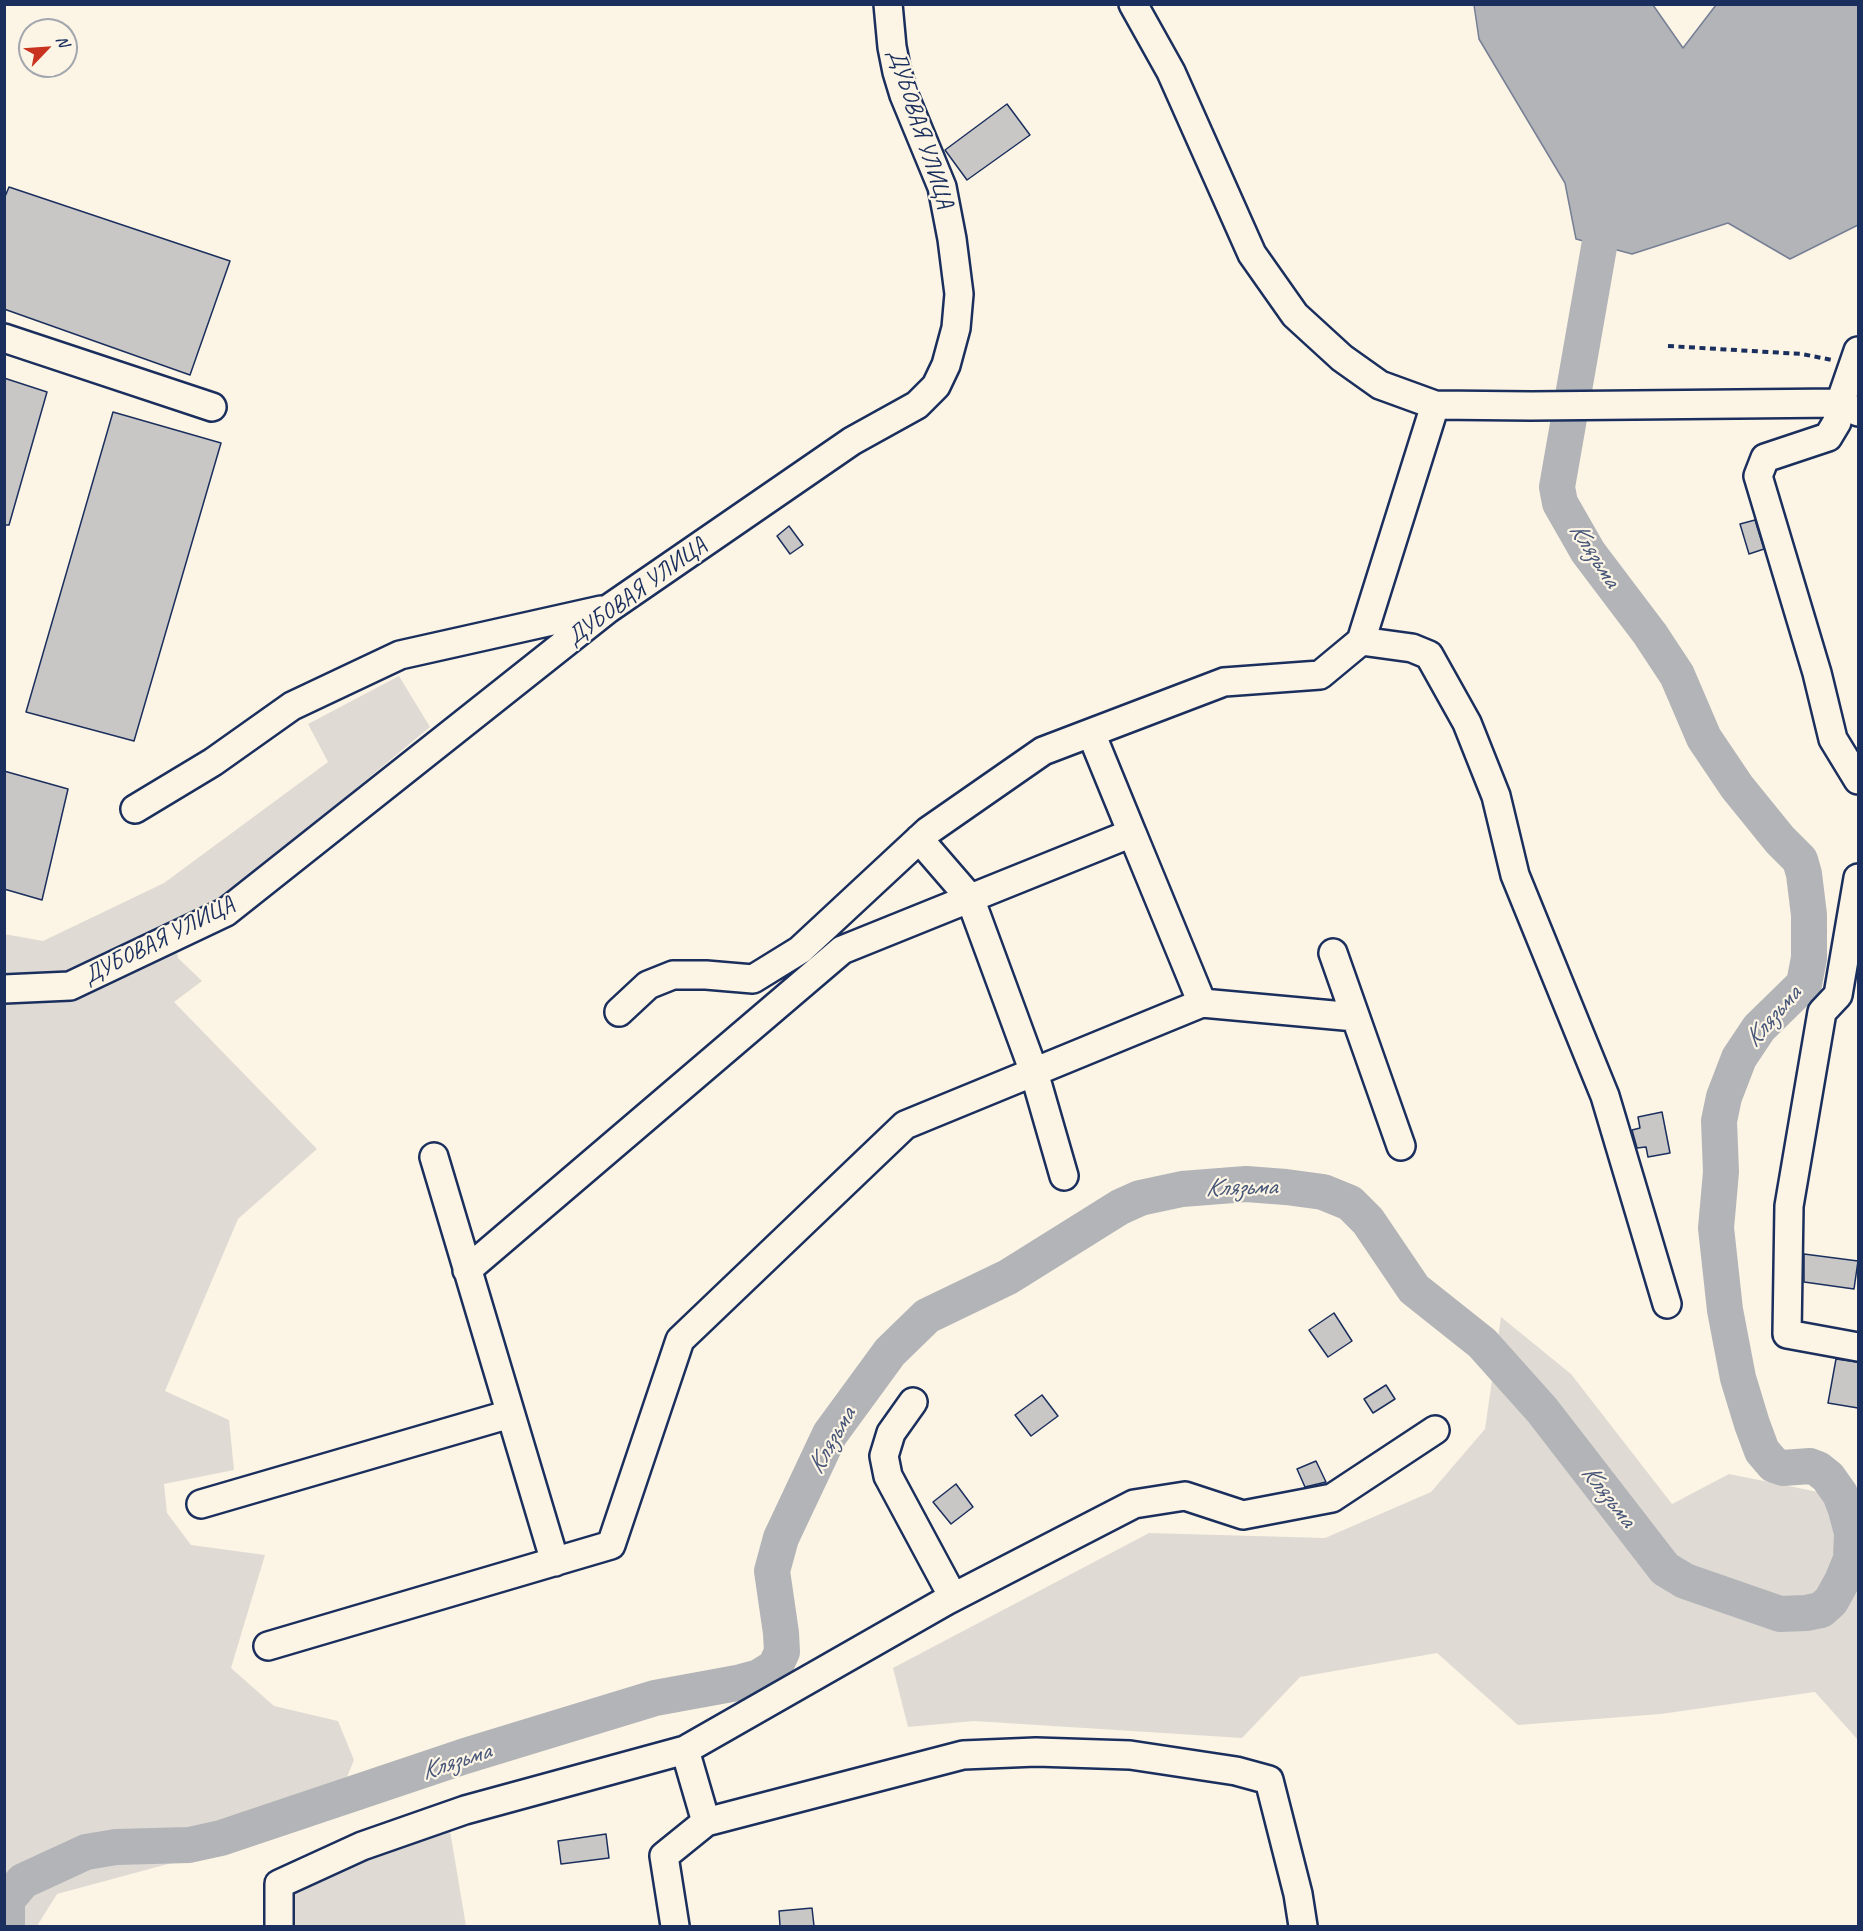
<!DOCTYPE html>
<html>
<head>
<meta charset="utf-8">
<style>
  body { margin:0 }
  #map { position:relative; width:1863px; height:1931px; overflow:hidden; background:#fcf5e5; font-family:Caveat,sans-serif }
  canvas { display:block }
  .frame { position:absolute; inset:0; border:6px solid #1b2f5e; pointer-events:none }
  .north { position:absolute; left:18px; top:18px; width:60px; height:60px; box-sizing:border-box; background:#fcf5e5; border:2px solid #a2a6af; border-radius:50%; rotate:65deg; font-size:16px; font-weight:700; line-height:24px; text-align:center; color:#1b2f5e }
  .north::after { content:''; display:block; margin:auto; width:21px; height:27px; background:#c8321e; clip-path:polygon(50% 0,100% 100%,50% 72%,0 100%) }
</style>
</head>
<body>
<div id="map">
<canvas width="1863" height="1931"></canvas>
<div class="frame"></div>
<div class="north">N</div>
</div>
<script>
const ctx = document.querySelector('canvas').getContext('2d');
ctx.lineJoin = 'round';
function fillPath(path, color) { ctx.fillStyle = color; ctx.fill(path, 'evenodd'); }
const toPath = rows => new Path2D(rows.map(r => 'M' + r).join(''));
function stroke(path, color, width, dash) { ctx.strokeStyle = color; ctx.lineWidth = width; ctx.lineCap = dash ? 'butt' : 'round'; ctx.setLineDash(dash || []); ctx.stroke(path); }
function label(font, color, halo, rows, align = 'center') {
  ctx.font = font + ' Caveat,sans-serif'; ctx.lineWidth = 4.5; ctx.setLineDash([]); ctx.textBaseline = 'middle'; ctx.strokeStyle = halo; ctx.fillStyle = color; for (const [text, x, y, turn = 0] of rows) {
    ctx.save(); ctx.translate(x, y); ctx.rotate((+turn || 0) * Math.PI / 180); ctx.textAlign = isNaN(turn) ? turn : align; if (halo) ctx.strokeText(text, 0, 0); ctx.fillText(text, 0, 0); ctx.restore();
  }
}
const green = toPath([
  [399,676,430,727,218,903,172,927,178,958,202,981,174,1002,317,1149,238,1219,165,1391,229,1420,234,1470,164,1484,167,1513,191,1545,265,1555,231,1668,274,1706,338,1721,354,1760,347,1777,316,1824,57,1894,37,1926,4,1926,4,934,43,941,164,883,328,762,308,724],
  [1501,1317,1571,1374,1672,1504,1729,1474,1858,1500,1858,1740,1815,1692,1661,1714,1518,1725,1437,1653,1300,1677,1242,1738,974,1721,908,1727,893,1668,1149,1533,1325,1538,1431,1492,1485,1429],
  [446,1807,466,1926,290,1926,293,1872]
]);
const water = toPath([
  [1474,5,1653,5,1683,48,1716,5,1858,5,1858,225,1790,259,1728,223,1632,254,1576,239,1565,183,1479,39,1474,5]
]);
const river = toPath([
  [7,1926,7,1900,23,1881,86,1852,116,1847,189,1845,221,1838,465,1756,655,1698,737,1683,759,1677,775,1667,782,1652,781,1633,772,1571,781,1538,830,1434,890,1352,927,1316,1008,1277,1120,1207,1140,1198,1182,1189,1246,1184,1286,1187,1323,1192,1350,1203,1368,1221,1414,1289,1482,1343,1542,1410,1665,1569,1685,1581,1780,1614,1806,1613,1821,1610,1831,1601,1842,1581,1851,1559,1852,1533,1846,1510,1840,1494,1828,1477,1818,1469,1810,1466,1783,1468,1774,1465,1762,1451,1752,1424,1738,1378,1725,1310,1716,1228,1721,1172,1719,1121,1724,1097,1739,1058,1759,1028,1804,984,1809,958,1809,915,1804,874,1800,860,1780,840,1737,787,1704,738,1677,675,1650,634,1588,552,1560,503,1557,487,1608,196]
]);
const building = toPath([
  [1007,104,1030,135,967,180,945,150,1007,104],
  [9,187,230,261,190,375,4,309,4,199,9,187],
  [4,378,47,392,9,525,4,525,4,378],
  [113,412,221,443,134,741,26,712,113,412],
  [1755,520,1764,549,1749,554,1740,524,1755,520],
  [789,526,803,545,790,554,777,536,789,526],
  [4,771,68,789,42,900,4,889,4,771],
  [1662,1112,1670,1153,1648,1157,1646,1147,1637,1148,1632,1130,1640,1128,1638,1117,1662,1112],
  [1804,1254,1858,1261,1854,1289,1804,1282,1804,1254],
  [1334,1313,1352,1341,1328,1357,1309,1330,1334,1313],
  [1836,1359,1858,1362,1858,1408,1828,1403,1836,1359],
  [1386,1385,1395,1399,1373,1413,1364,1399,1386,1385],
  [1042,1395,1058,1416,1031,1436,1015,1415,1042,1395],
  [1316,1461,1326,1482,1305,1487,1297,1469,1316,1461],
  [956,1484,973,1507,951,1524,933,1502,956,1484],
  [606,1834,609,1858,561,1864,558,1841,606,1834],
  [812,1908,814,1926,780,1926,779,1911,812,1908]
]);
const path = toPath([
  [1668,346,1802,354,1832,360]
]);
const minor = toPath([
  [1133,4,1171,72,1252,254,1295,315,1342,358,1380,385,1435,405,1531,406,1840,403,1858,412],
  [4,338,212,407],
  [1858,351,1840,403,1837,422,1828,437,1765,458,1758,476,1817,673,1833,739,1858,780],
  [1361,641,1412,648,1429,655,1467,723,1496,796,1515,875,1605,1096,1667,1304],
  [1091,733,1132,833],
  [135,809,213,762,292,706,400,655,601,610],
  [919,839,970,898,1034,1072,1064,1176],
  [1858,878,1838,995,1822,1012,1789,1206,1787,1334,1858,1347],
  [1333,953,1401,1146],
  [4,989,70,986,226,912,608,609,852,441,917,405,936,386,946,365,956,328,959,294,952,239,942,187,904,95,897,72,892,47,888,4],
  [619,1012,648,985,673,975,706,975,753,979,800,950,928,831,1043,751,1224,682,1320,675,1361,641,1435,405],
  [434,1157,555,1562],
  [467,1270,842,950,1132,833,1202,1003],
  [913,1402,891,1433,884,1456,888,1476,953,1597],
  [201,1504,510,1414],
  [268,1646,611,1545,680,1340,905,1125,1202,1003,1355,1017],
  [279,1926,279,1884,362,1846,465,1810,685,1750],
  [675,1926,664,1856,706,1822],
  [1303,1926,1298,1894,1269,1780,1236,1771,1130,1755,1036,1752,963,1755,706,1822,685,1750,946,1601,1134,1504,1185,1496,1243,1515,1332,1498,1435,1430]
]);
const streetNames = [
  ["ДУБОВАЯ УЛИЦА",920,129,72],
  ["ДУБОВАЯ УЛИЦА",637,592,-36],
  ["ДУБОВАЯ УЛИЦА",159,941,-27]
];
const waterNames = [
  ["Клязьма",1594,555,57],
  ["Клязьма",1773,1017,-49],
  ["Клязьма",1241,1188,-1],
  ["Клязьма",832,1441,-60],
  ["Клязьма",1608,1496,52],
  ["Клязьма",456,1762,-18]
];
fillPath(green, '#dfdbd4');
fillPath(water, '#b2b4b8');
stroke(water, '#767f94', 1.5);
stroke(river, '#b2b4b8', 36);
fillPath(building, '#c8c7c6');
stroke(building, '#1b2f5e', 1.5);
stroke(minor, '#1b2f5e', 32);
stroke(path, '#1b2f5e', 4, [6, 4.5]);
stroke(minor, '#fcf5e5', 27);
label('24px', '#1b2f5e', '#fcf5e5', streetNames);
label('italic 26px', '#485779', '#fcf5e5', waterNames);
</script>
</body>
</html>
